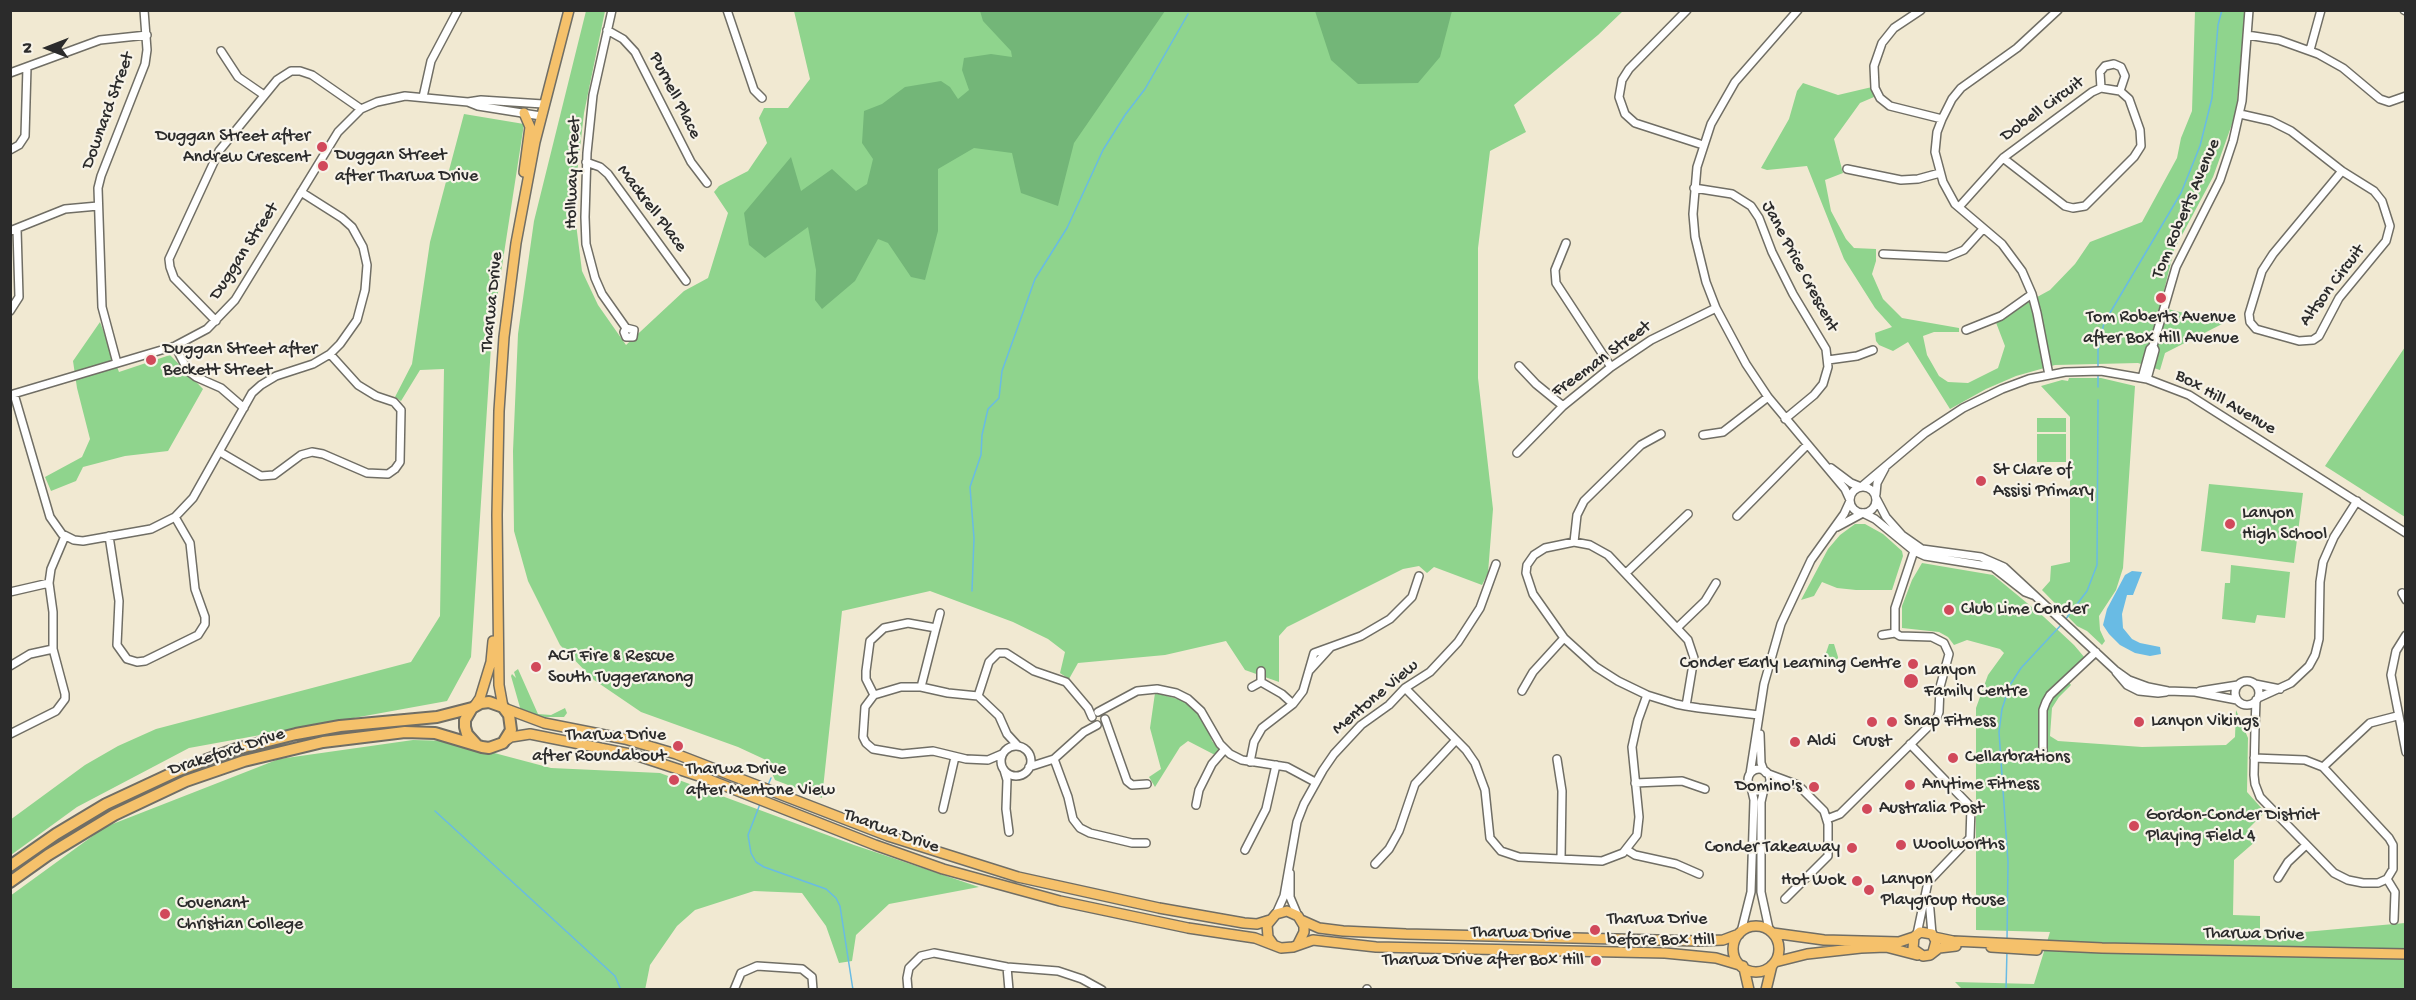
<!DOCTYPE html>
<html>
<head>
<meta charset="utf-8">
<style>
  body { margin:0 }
  #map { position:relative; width:2416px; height:1000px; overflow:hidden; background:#f1e9d2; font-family:"Gochi Hand",sans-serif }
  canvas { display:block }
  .frame { position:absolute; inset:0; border:12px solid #2b2b2b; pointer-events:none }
  .north { position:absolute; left:18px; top:18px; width:60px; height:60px; -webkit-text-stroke:4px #f7f3e8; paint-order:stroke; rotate:270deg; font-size:16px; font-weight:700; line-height:24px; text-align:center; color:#2b2b2b }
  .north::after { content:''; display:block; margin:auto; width:21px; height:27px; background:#2b2b2b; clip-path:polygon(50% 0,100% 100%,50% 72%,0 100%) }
</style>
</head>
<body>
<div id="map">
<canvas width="2416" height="1000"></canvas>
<div class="frame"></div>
<div class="north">N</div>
</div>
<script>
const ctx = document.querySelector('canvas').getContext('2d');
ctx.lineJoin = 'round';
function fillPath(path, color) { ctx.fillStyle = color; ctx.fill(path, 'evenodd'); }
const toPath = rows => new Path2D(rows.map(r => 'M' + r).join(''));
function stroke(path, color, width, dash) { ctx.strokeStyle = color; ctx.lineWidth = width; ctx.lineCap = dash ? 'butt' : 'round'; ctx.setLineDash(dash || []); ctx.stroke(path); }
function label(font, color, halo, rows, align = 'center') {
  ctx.font = font + ' "Gochi Hand",sans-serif'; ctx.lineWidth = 4.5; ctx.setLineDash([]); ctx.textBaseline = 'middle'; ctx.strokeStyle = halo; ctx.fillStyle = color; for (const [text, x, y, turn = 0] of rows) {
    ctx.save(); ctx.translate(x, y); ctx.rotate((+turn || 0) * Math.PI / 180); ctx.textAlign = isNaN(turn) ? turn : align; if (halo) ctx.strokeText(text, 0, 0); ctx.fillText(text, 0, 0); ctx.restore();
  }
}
const green = toPath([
  [586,11,605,11,584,113,577,174,576,224,582,271,598,305,626,345,684,291,708,278,728,213,714,192,719,186,748,171,767,143,759,118,764,108,788,108,810,79,794,11,1623,11,1598,35,1514,105,1526,132,1490,151,1478,248,1478,378,1493,509,1488,573,1482,585,1434,567,1427,573,1419,566,1403,569,1287,627,1279,636,1279,682,1245,670,1226,641,1165,655,1078,663,1069,679,1060,673,1065,652,1048,639,1013,622,930,591,842,611,822,798,775,780,766,760,738,747,641,712,594,680,560,645,528,581,514,531,513,451,518,334,534,221],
  [2195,11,2245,11,2236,113,2213,177,2174,250,2160,307,2224,323,2165,353,2160,370,2138,363,2055,365,2016,376,1986,389,1950,409,1908,342,1893,351,1879,345,1876,341,1875,333,1892,327,1875,308,1844,259,1807,166,1767,170,1761,168,1789,119,1797,91,1803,83,1838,95,1872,87,1874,97,1860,103,1834,139,1843,173,1825,180,1831,211,1846,239,1854,248,1876,249,1876,261,1872,274,1883,299,1902,318,1959,328,1959,332,1934,332,1923,336,1927,355,1939,376,1948,382,1968,383,1998,368,2005,346,1995,320,2050,290,2075,264,2090,242,2142,222,2177,158,2181,138,2192,111],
  [464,114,524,124,492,331,471,657,447,701,189,748,77,807,11,855,10,820,85,765,118,746,156,729,411,662,440,616,444,369,420,370,401,401,395,397,412,364,430,242],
  [100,322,119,372,170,355,203,389,168,451,125,456,83,467,76,481,51,491,45,477,82,457,90,439,77,388,73,361],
  [2405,347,2405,517,2325,466],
  [2069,378,2101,378,2135,386,2123,568,2116,590,2099,616,2100,630,2105,641,2102,645,2087,631,2077,626,2042,590,2050,581,2051,566,2070,562,2070,417,2041,386,2062,380,2068,381],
  [2037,418,2066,418,2066,432,2037,432],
  [2037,434,2066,434,2066,462,2037,462],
  [2209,484,2303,493,2294,563,2201,551],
  [1855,524,1865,524,1883,534,1902,551,1903,556,1892,590,1856,590,1837,588,1822,582,1814,596,1801,600,1828,549,1840,535],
  [1922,563,1993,575,2044,617,2074,645,2085,658,2065,677,2071,685,2059,697,2052,708,2050,736,2058,741,2142,747,2226,745,2235,737,2236,710,2248,738,2247,792,2265,812,2247,830,2257,840,2234,860,2233,915,2260,916,2260,936,2405,923,2405,989,1962,989,1955,982,2034,984,2050,932,1976,930,1976,708,1988,675,2004,653,2000,649,1967,640,1954,645,1948,637,1939,632,1902,628,1902,606,1912,580],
  [2231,565,2290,572,2285,618,2257,615,2255,623,2222,619,2225,583,2230,583],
  [1829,644,1834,644,1838,657,1838,666,1822,665],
  [518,669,538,714,551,715,565,708,567,713,564,717,538,717,521,711,511,676,512,674,516,678,514,672],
  [1155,693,1182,700,1196,710,1205,721,1212,741,1219,749,1215,755,1188,741,1180,747,1155,787,1149,777,1161,769,1150,728],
  [413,740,449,741,551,768,660,773,854,845,979,887,889,904,856,935,852,961,839,963,826,926,802,893,754,891,695,910,677,926,650,965,645,990,11,989,10,896,105,827,279,759]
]);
const forest = toPath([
  [980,11,1165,11,1074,143,1058,206,1021,193,1012,153,974,148,938,169,938,231,925,280,911,277,888,243,878,239,855,281,822,309,815,300,816,270,808,227,765,258,749,245,744,213,791,157,801,191,832,169,856,191,867,184,873,159,862,143,864,111,882,104,905,87,941,81,950,87,958,99,969,90,962,70,964,58,991,54,1012,57,1011,51,983,21],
  [1315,11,1315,10,1452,11,1440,57,1418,83,1358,84,1331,60]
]);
const water = toPath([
  [2132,571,2142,572,2133,595,2127,595,2122,614,2123,628,2132,639,2140,643,2160,647,2161,654,2150,656,2135,653,2120,645,2109,634,2103,625,2107,609,2125,575]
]);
const stream = toPath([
  [2098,369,2098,349,2104,323,2181,193,2200,146,2212,98,2218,25,2222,10],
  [2098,387,2098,373],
  [972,591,974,538,970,487,981,455,982,435,988,409,999,398,1002,371,1035,279,1067,228,1103,150,1125,115,1145,89,1188,14],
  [2065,620,2087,591,2097,565,2098,400],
  [768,785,771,778],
  [760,804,748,835,751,853,756,862,764,867,826,889,836,898,840,906,853,990],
  [435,811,615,976,621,990],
  [2007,940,2008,862,1999,732,2002,709,2010,685,2021,668,2062,624],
  [2006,990,2007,950]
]);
const minor = toPath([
  [612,10,593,95,587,153,585,217,586,244,595,278,602,294,626,328,634,330,633,337,626,337,624,332,626,328],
  [727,10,754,90,762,98],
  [1687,10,1629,69,1622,80,1619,97,1625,114,1635,123,1703,145],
  [1798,10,1735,82,1711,124,1697,167,1693,214,1695,237,1706,282,1716,308,1746,364,1768,397,1845,489,1850,500],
  [1921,10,1894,28,1882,43,1874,66,1875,88,1880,98,1890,106,1942,119],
  [2404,10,2406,11],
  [607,30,623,39,635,52,691,162,707,183],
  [2247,35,2279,40,2318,54,2343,68,2380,99,2389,102,2406,96],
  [2310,50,2321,10],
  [221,51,238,77,264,95],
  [10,73,100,40,147,35],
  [2101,88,2100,72,2105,66,2114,64,2121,67,2125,76,2120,91],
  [423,97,431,61,458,10],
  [468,102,478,106,541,116],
  [2240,114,2271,121,2291,131,2342,171,2374,191,2382,201,2390,226,2386,241,2339,298,2319,336,2313,340,2299,341,2256,329,2250,322,2249,314,2262,271,2273,254,2342,171],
  [10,150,19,145,25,136,27,67],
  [586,162,600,167,608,174,686,281],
  [1847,169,1901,180,1918,179,1940,173],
  [1694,188,1732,194,1751,206,1759,218,1772,252,1793,294,1826,349,1828,367,1823,384,1814,395,1785,419],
  [1959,207,2003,158,2065,206,2073,208,2085,206,2134,157,2141,146,2140,130,2129,99,2120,91,2101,88,2092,92,2003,158],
  [10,231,65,209,98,206],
  [1566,243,1555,270,1556,283,1611,367],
  [1883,254,1947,257,1964,250,1983,229],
  [10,311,19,297,17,229],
  [216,321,174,278,170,267,169,259,219,151,277,80,291,71,300,71,312,75,361,109],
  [1966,330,2001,316,2032,294],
  [175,346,188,371,196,377,221,388,244,408],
  [1828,360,1857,356,1873,350],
  [117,363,102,307,98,188,101,176,145,64,147,50,144,10],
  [1519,366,1536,384,1563,406],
  [2049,375,2037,313,2032,294,2022,271,2002,244,1955,204,1943,182,1935,152,1937,132,1942,119,1952,99,1961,88,2017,48,2058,10],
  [2142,378,2150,349,2153,346],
  [2147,379,2155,350,2153,346,2176,267,2220,180,2233,141,2242,101,2249,10],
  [14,394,50,517,62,534,74,540,83,541,151,529,175,517,193,498,252,393,261,385,276,376,313,364,330,354,340,344,357,320,365,290,367,265,363,247,352,227,342,218,301,192],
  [10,395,175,346,207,329,235,300,338,132,361,109,377,102,405,96,468,102,481,100,543,104],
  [1703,435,1723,432,1768,397],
  [220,452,261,476,274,475,301,455,312,452,323,454,367,473,388,474,395,469,400,462,401,410,394,402,376,396,358,385,330,354],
  [1517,453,1563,406,1611,367,1651,340,1716,308],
  [1831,468,1851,483,1861,487],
  '1850 500a13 13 0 1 1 26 0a13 13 0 1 1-26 0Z',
  [1861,487,1925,433,1963,408,2002,389,2029,379,2065,372,2101,371,2147,379,2189,395,2406,533],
  [1876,494,1877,483,1885,468],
  [1876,498,1886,517,1902,535,1922,549,1981,557,2004,567,2115,670,2129,680,2148,687,2168,691,2195,692,2237,700],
  [1863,513,1875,519,1914,551,1925,556,1993,567,2025,592,2033,595],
  [1737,516,1807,445],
  [1837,527,1863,513],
  [109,536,119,601,117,645,127,659,137,662,145,661,198,635,205,624,205,617,195,589,190,543,175,517],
  [1574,542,1577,515,1584,501,1641,445,1661,434],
  [1626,573,1688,514],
  [10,592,49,583],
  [2402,593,2406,600],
  [1678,627,1705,601,1716,583],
  [1895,633,1895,608,1915,548],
  [2406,635,2396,651,2391,675,2406,752],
  [10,666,30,654,53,649],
  [1310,670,1330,648],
  [2116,672,2127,685,2139,691,2158,693,2166,692],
  '2235 693a12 12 0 1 1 24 0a12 12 0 1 1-24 0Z',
  [1261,682,1282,694,1293,704],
  [2255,684,2280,689],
  [921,687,936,628],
  [1252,687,1261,682,1261,671],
  [1405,688,1466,750,1475,763,1485,790,1490,838,1501,851,1519,857,1602,861,1623,853,1637,835,1639,817,1632,747,1638,720,1647,695],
  [1522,691,1533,672,1564,638],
  [2200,691,2238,685],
  [874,695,866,679,866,671,870,641,884,628,908,623,936,628,940,613],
  [978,696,989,662,998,653,1006,653,1034,671,1066,682,1088,708,1092,717],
  [2258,698,2291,683,2309,666,2315,655,2319,639,2320,582,2323,562,2334,537,2357,501],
  [1686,706,1694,658,1688,640,1608,555,1590,545,1574,542,1545,548,1534,555,1527,565,1526,573,1533,594,1564,638,1596,667,1618,681,1647,695,1676,704,1686,706,1699,708,1759,715],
  [1098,712,1137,691,1157,689,1176,693,1188,699,1201,711,1220,744,1230,754,1242,760,1287,767,1315,782],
  [1105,719,1127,781,1132,785,1147,784],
  [10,734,56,711,65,699,65,694,53,649,53,612,49,583,51,569,65,536],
  [1760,734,1761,763,1764,771],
  [1910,744,1971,807,1970,838,1928,882,1917,934],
  '1001 761a15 15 0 1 1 30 0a15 15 0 1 1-30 0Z',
  [2043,752,2043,710,2046,702,2050,695,2096,652],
  [1002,754,988,760,966,759,933,751,902,754,873,749,866,743,863,737,865,707,874,695,901,687,921,687,948,693,978,696,999,716,1007,734,1018,746],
  [2254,758,2305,760,2323,767,2389,838,2393,845,2393,869,2387,879,2378,883,2363,883,2348,880,2334,873,2260,797,2255,784,2254,775,2255,728,2256,700],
  [1054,759,1068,797,1073,819,1080,828,1090,833,1132,843,1146,843],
  [1557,759,1562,791,1561,859],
  [1250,762,1254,742,1262,728,1293,704,1303,691,1314,653,1361,636,1390,619,1412,597,1419,576],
  [1029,767,1054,759,1084,732,1097,725],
  [2323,767,2370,723,2397,716],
  '1748 780a11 11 0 1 1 22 0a11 11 0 1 1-22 0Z',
  [1004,770,1007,780,1006,809,1009,832],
  [1766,773,1798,785,1824,811,1828,824,1828,856,1785,899],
  [1750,774,1764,684,1781,624,1811,560,1844,514,1850,501],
  [1635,783,1682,781,1705,789],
  [1764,789,1761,802,1761,892,1769,929],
  [1196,805,1199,790,1212,764,1225,749],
  [943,809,955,757],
  [1827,819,1840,814,1937,718,1939,712,1940,687,1949,654,1944,643,1932,637,1900,636,1895,633,1882,635],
  [1245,850,1266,809,1276,765],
  [1627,850,1635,855,1676,864,1699,874],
  [1375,864,1389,849,1399,831,1415,784,1456,740],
  [1290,873,1290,897,1298,916],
  [2278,878,2288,862,2306,845],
  [2387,879,2395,892,2394,920],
  [1929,899,1932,934],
  [1276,914,1284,896,1297,822,1304,804,1323,770,1334,754,1361,725,1389,705,1405,688,1430,672,1458,642,1480,608,1496,564],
  [1741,932,1751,892,1754,800,1751,787],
  [1007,967,1009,990],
  [1367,989,1367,990],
  [734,990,741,973,757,966,802,969,812,977,813,990],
  [908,990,907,978,909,968,921,956,934,953,1007,967,1058,971,1082,979,1102,990]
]);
const major = toPath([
  [524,113,530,127,524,172],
  [474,707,480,698,491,662,493,641],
  [503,707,499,685,497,515,499,411,504,337,516,243,535,142,569,10],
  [504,708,544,723,625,739,676,754,888,836,1018,877,1159,908,1244,923,1257,924,1270,920],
  [505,741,511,737,530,734,635,755,705,778,875,845,943,869,1060,901,1188,928,1255,938,1281,948,1293,947,1313,940,1376,947,1665,953,1716,958,1743,966],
  [1301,920,1319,928,1343,931,1406,934,1699,941,1723,940,1739,934],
  '1733 949a23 23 0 1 1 46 0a23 23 0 1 1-46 0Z',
  [1773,933,1824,940,1899,942,1914,937],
  [1934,937,1953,941,2102,948,2406,954],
  [1273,944,1268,937,1267,925,1276,914,1287,911,1298,916,1304,926,1304,932,1298,944],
  [1991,947,2037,950],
  [1933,952,1936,941,1932,934,1920,932,1914,937,1913,949,1923,956,1930,955,1939,948,1956,946],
  [1775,962,1807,954,1861,948,1886,947,1917,955],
  [1744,968,1749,990],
  [1766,990,1772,965]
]);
const highway = toPath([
  [10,866,56,834,106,804,179,770,236,749,296,734,340,726,437,717,472,708],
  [10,882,48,855,114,815,186,781,244,761,323,742,405,732,435,733,482,747,489,748,503,743,511,730,509,715,503,707,489,702,481,703,472,708,465,720,465,727,467,734,476,744]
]);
const markers = [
  [322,147,6,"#d1495b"],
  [323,166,6,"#d1495b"],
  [2161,298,6,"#d1495b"],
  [151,360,6,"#d1495b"],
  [1981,481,6,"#d1495b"],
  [2230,524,6,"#d1495b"],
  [1949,610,6,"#d1495b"],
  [1913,664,6,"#d1495b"],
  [536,667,6,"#d1495b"],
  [1911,681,8,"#d1495b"],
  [1872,722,6,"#d1495b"],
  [1892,722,6,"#d1495b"],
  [2139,722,6,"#d1495b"],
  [1795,742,6,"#d1495b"],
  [678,746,6,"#d1495b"],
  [1953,758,6,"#d1495b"],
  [674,780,6,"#d1495b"],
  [1910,785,6,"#d1495b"],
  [1814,787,6,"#d1495b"],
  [1867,809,6,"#d1495b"],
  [2134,826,6,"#d1495b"],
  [1901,845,6,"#d1495b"],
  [1852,848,6,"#d1495b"],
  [1857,881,6,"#d1495b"],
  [1869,890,6,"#d1495b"],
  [165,914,6,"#d1495b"],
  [1595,930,6,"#d1495b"],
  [1596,961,6,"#d1495b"]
];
const streetNames = [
  ["Purnell Place",674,96,63],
  ["Dobell Circuit",2043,110,-36],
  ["Downard Street",109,111,-70],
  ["Hollway Street",574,173,-88],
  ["Mackrell Place",651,209,53],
  ["Tom Roberts Avenue",2187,209,-67],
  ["Duggan Street",245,252,-57],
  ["Jane Price Crescent",1799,267,62],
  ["Altson Circuit",2333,286,-53],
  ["Tharwa Drive",493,302,-84],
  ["Freeman Street",1602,360,-36],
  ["Box Hill Avenue",2225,403,30],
  ["Mentone View",1376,698,-40],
  ["Drakeford Drive",227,753,-18],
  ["Tharwa Drive",891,832,20],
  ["Tharwa Drive",1521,934,1],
  ["Tharwa Drive",2254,935,1]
];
const poiNames = [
  ["Duggan Street after",310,137,"right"],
  ["Andrew Crescent",310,158,"right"],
  ["Duggan Street",335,156],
  ["after Tharwa Drive",335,177],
  ["Tom Roberts Avenue",2161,318,"center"],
  ["after Box Hill Avenue",2161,339,"center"],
  ["Duggan Street after",163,350],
  ["Beckett Street",163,371],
  ["St Clare of",1993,471],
  ["Assisi Primary",1993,492],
  ["Lanyon",2242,514],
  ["High School",2242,535],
  ["Club Lime Conder",1961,610],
  ["ACT Fire & Rescue",548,657],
  ["South Tuggeranong",548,678],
  ["Conder Early Learning Centre",1901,664,"right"],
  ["Lanyon",1924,671],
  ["Family Centre",1924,692],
  ["Snap Fitness",1904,722],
  ["Lanyon Vikings",2151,722],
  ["Tharwa Drive",666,736,"right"],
  ["after Roundabout",666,757,"right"],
  ["Aldi",1807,742],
  ["Crust",1872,742,"center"],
  ["Cellarbrations",1965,758],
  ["Tharwa Drive",686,770],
  ["after Mentone View",686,791],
  ["Anytime Fitness",1922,785],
  ["Domino's",1802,787,"right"],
  ["Australia Post",1879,809],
  ["Gordon-Conder District",2146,816],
  ["Playing Field 4",2146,837],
  ["Woolworths",1913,845],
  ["Conder Takeaway",1840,848,"right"],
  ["Lanyon",1881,880],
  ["Playgroup House",1881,901],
  ["Hot Wok",1845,881,"right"],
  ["Covenant",177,904],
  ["Christian College",177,925],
  ["Tharwa Drive",1607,920],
  ["before Box Hill",1607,941],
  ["Tharwa Drive after Box Hill",1584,961,"right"]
];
fillPath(green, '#8fd48d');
fillPath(forest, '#73b678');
fillPath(water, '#69bbe4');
stroke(stream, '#69bbe4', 1.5);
stroke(minor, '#706e65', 10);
stroke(major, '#706e65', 12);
stroke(highway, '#706e65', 14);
stroke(minor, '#fff', 7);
stroke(major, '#f5c16b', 9);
stroke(highway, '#f5c16b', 10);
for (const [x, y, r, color] of markers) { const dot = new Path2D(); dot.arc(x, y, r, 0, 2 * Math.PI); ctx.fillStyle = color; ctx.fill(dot); stroke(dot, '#f7f3e8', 2); }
label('18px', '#2b2b2b', '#f7f3e8', streetNames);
label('18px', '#2b2b2b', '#f7f3e8', poiNames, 'left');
</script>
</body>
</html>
